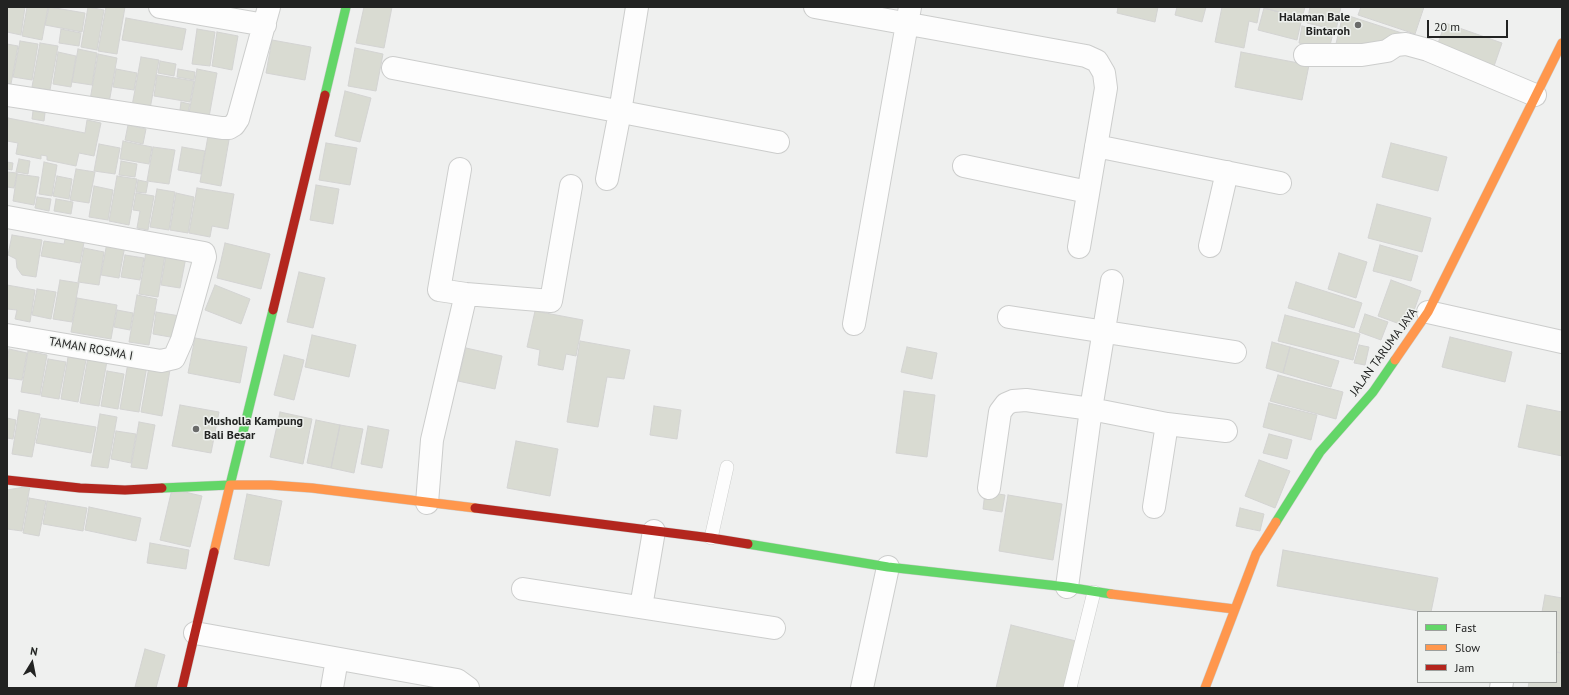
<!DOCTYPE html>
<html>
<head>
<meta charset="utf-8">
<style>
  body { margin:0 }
  #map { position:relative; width:1569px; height:695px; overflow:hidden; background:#eff0ef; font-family:"PT Sans",sans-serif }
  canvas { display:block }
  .frame { position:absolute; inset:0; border:8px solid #222322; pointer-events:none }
  .legend { position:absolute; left:1417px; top:611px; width:140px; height:72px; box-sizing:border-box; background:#eef1ee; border:1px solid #9c9f9c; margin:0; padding:5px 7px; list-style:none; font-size:12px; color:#222322 }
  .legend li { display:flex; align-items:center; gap:8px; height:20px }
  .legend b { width:20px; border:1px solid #9c9f9c }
  .north { position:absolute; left:12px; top:643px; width:40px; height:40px; -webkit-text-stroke:3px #eef1ee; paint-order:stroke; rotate:10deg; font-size:11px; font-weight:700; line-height:16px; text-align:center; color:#222322 }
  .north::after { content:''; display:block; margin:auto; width:14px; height:18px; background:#222322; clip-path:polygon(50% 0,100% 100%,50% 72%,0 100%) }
  .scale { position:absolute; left:1427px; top:20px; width:81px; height:18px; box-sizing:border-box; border:2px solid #222322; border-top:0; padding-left:5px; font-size:12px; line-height:14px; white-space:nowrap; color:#222322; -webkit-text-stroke:3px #eef1ee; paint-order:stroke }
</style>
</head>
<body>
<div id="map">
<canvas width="1569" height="695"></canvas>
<div class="frame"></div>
<ul class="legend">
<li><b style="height:5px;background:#63d668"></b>Fast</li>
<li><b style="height:5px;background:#ff974d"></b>Slow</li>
<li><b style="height:5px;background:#b3261e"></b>Jam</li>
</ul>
<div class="north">N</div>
<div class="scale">20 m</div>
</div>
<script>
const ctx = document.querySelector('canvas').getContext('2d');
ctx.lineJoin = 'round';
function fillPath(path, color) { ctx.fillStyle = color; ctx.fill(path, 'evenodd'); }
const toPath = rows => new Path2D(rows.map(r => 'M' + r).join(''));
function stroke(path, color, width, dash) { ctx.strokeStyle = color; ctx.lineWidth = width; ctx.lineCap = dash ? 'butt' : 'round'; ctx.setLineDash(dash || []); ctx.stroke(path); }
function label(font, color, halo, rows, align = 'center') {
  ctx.font = font + ' "PT Sans",sans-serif'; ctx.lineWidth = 3; ctx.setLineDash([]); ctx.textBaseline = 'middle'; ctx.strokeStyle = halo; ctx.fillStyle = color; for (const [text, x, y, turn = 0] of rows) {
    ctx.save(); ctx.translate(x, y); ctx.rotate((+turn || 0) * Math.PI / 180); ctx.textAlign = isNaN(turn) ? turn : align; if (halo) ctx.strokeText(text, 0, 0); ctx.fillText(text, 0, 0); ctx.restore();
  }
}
const building = toPath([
  [7,7,25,7,21,35,7,32,7,7],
  [27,7,48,7,42,40,22,36,27,7],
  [49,7,85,13,82,32,45,25,49,7],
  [88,7,104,10,97,50,81,47,88,7],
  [106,7,125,7,117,54,98,51,106,7],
  [364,7,392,7,384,48,356,43,364,7],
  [1118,7,1158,7,1155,22,1117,13,1118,7],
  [1177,7,1206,7,1202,22,1175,15,1177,7],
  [1222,7,1260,7,1257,23,1249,21,1244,48,1215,42,1222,7],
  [1264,7,1305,7,1302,18,1264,8,1264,7],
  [1310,7,1341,7,1336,30,1307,23,1310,7],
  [1361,7,1424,7,1415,34,1358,15,1361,7],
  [1264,8,1302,18,1297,40,1258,30,1264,8],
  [1343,14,1408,35,1371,50,1335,48,1343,14],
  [126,18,186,29,182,50,122,40,126,18],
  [1445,23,1502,43,1492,72,1435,52,1445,23],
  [1302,26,1333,33,1329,50,1299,43,1302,26],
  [61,29,81,33,79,46,59,43,61,29],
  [197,29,215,32,210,66,192,64,197,29],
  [217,32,238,36,232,70,212,66,217,32],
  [272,40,311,47,305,80,266,73,272,40],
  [20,41,38,44,32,80,13,77,20,41],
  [40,43,58,46,50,90,32,87,40,43],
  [7,44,18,46,11,84,7,84,7,44],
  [355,48,383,54,376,91,348,86,355,48],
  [78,49,97,53,92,85,72,82,78,49],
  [58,52,76,56,71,87,53,84,58,52],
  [1241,52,1309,65,1302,100,1235,87,1241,52],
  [98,54,117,58,109,103,90,100,98,54],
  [141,57,159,60,150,109,132,106,141,57],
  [160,61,176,64,174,76,158,73,160,61],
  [116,69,137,73,134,90,113,87,116,69],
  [178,69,195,72,194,80,177,77,178,69],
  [197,69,217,73,209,117,189,113,197,69],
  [157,75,194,81,190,102,154,96,157,75],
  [345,91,371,98,360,142,335,136,345,91],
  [181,102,190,104,188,112,180,110,181,102],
  [33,111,45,113,44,121,32,119,33,111],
  [8,118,85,133,87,120,101,123,94,156,79,153,76,166,47,160,47,156,41,155,41,159,16,154,18,143,7,141,8,118],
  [128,125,146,129,143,144,125,140,128,125],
  [208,136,229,140,221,186,200,182,208,136],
  [123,141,152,147,149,164,120,159,123,141],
  [326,143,357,148,350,185,319,180,326,143],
  [1391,143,1447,157,1438,191,1382,177,1391,143],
  [99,144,120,148,115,174,94,171,99,144],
  [153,147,175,150,169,184,147,181,153,147],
  [182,147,205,151,201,174,178,170,182,147],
  [19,159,30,161,28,174,16,172,19,159],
  [121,161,137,164,135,177,119,175,121,161],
  [7,162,13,163,12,170,7,169,7,162],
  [44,162,57,165,52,196,39,194,44,162],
  [76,169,95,172,89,203,70,200,76,169],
  [7,172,17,173,14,188,7,187,7,172],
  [17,174,39,177,34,205,13,201,17,174],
  [57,176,72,179,69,199,53,196,57,176],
  [117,176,137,179,129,225,109,221,117,176],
  [138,180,148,182,146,193,136,192,138,180],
  [316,185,339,189,333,224,310,220,316,185],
  [94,186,113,190,108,220,89,217,94,186],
  [197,188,234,194,228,229,212,226,210,237,189,233,197,188],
  [157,189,175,192,169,230,150,227,157,189],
  [136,193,154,196,148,230,137,228,140,211,133,210,136,193],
  [176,193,194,197,188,233,170,230,176,193],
  [37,197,51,199,49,211,35,208,37,197],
  [56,199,73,202,71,214,54,211,56,199],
  [1377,204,1431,218,1422,252,1368,238,1377,204],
  [67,229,86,232,80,263,41,256,44,241,64,244,67,229],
  [12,235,42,240,36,277,22,275,17,268,16,259,8,255,12,235],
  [108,237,126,240,119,278,101,275,108,237],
  [225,243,270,254,261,289,217,278,225,243],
  [147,245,166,249,158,297,139,294,147,245],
  [1380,245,1418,256,1411,281,1373,271,1380,245],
  [84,248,104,252,99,285,78,282,84,248],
  [167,249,187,252,180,288,161,285,167,249],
  [1339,253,1367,262,1356,298,1328,289,1339,253],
  [125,255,144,258,140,280,121,277,125,255],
  [299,272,325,278,313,328,287,322,299,272],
  [60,280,79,283,72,322,53,319,60,280],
  [1391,280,1421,291,1408,327,1378,316,1391,280],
  [1296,282,1362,303,1354,328,1288,308,1296,282],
  [7,285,35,290,30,322,15,319,17,310,7,309,7,285],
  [215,285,250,299,241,324,205,310,215,285],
  [37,289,56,292,51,319,32,315,37,289],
  [137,295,157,299,149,345,129,342,137,295],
  [77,298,117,305,111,339,71,332,77,298],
  [117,310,133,313,130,330,114,327,117,310],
  [535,311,583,320,576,356,566,354,563,370,538,365,540,350,527,347,535,311],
  [156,312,180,316,176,338,153,334,156,312],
  [1365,314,1388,322,1381,340,1359,332,1365,314],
  [1285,315,1360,334,1353,360,1278,341,1285,315],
  [312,335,356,345,349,377,305,367,312,335],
  [1450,337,1512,352,1505,382,1442,367,1450,337],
  [195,338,247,347,240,383,188,373,195,338],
  [580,341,630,350,624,379,607,377,598,427,567,422,580,341],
  [1272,342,1290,347,1283,373,1266,368,1272,342],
  [1359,345,1369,347,1365,365,1354,363,1359,345],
  [907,347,937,353,932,379,901,372,907,347],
  [1290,347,1339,361,1331,387,1283,373,1290,347],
  [466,348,502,356,495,389,458,381,466,348],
  [9,349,27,353,22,380,7,378,7,362,9,349],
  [28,351,47,355,40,395,21,392,28,351],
  [284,355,304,360,294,400,274,395,284,355],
  [68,357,86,360,78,402,61,399,68,357],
  [88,357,107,361,99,406,80,403,88,357],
  [129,357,148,360,139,412,120,409,129,357],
  [48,359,66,362,59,399,41,396,48,359],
  [150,361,171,364,162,416,141,412,150,361],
  [107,371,124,374,118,409,101,406,107,371],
  [1278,375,1343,392,1336,419,1270,401,1278,375],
  [904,391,935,395,927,457,896,453,904,391],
  [1269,403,1317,415,1311,440,1263,427,1269,403],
  [180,405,219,412,211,453,172,446,180,405],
  [1527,405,1562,412,1562,456,1518,447,1527,405],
  [654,406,681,410,677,439,650,435,654,406],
  [19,410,40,414,32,457,12,454,19,410],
  [280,412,312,419,303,464,270,457,280,412],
  [100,414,117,417,108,468,91,466,100,414],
  [7,418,16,420,13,439,7,438,7,418],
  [41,418,96,427,91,453,36,443,41,418],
  [316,420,340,425,331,468,307,463,316,420],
  [139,422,155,425,147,469,131,467,139,422],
  [340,425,363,429,354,473,331,468,340,425],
  [368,426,389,430,382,468,361,464,368,426],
  [116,431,136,434,131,463,111,459,116,431],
  [1269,434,1292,440,1287,459,1263,453,1269,434],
  [516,441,558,449,550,496,507,488,516,441],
  [1259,460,1290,471,1275,508,1245,496,1259,460],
  [30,486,22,531,7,529,7,490,30,486],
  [172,489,202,496,190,547,160,540,172,489],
  [985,492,1005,495,1002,512,983,509,985,492],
  [247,494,282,501,269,566,234,559,247,494],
  [1008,495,1062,504,1053,560,999,551,1008,495],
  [29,498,46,501,39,536,23,533,29,498],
  [47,501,87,508,83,531,43,524,47,501],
  [89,507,141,518,136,541,85,530,89,507],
  [1240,508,1264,514,1260,531,1236,526,1240,508],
  [150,543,189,550,186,569,147,563,150,543],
  [1283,550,1438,578,1431,612,1424,612,1277,586,1283,550],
  [1545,595,1562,598,1562,653,1556,652,1556,612,1542,612,1545,595],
  [1011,625,1076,641,1066,688,996,688,1011,625],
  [145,649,165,655,156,688,135,687,145,649],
  [1556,652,1562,653,1562,688,1528,688,1529,682,1556,682,1556,652]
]);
const lane = toPath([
  [711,538,727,467],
  [1070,688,1094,592]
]);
const street = toPath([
  [160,7,265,25],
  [815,7,1086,56,1097,61,1104,73,1106,88,1079,247],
  [1305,55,1362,55,1387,51,1396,45,1406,44,1428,50,1535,95],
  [393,68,778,142],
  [7,95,222,128,229,128,234,125,238,119,269,7],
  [1096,146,1280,183],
  [964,166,1088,192],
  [460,169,439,290,466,294,551,301,571,186],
  [607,179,620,112,637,7],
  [7,217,204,253,205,257,182,340,174,358,161,361,7,335],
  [1210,246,1227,172],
  [1428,312,1562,342],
  [1009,317,1235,352],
  [854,324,910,7],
  [989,488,1000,412,1006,404,1013,401,1026,400,1091,409,1167,424,1226,431],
  [427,503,432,440,466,294],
  [1154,507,1167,424],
  [1067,587,1091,409,1112,281],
  [523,589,774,628],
  [641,607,654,531],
  [195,633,457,680,468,688],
  [332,688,337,659],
  [862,688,888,567],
  [1501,688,1502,682]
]);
const fast = toPath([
  [325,95,346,7],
  [162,488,230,485,273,310],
  [1276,522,1320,452,1373,392,1395,360],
  [748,544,888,567,1067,587,1111,594]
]);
const slow = toPath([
  [1395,360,1428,312,1562,43],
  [214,552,230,485,270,485,312,488,475,508],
  [1111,594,1234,609],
  [1205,688,1256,554,1276,522]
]);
const jam = toPath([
  [273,310,325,95],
  [7,480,80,488,125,490,162,488],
  [475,508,711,538,748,544],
  [182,688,214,552]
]);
const markers = [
  [1358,25,4,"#6a6b6a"],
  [196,429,4,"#6a6b6a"]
];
const poiNames = [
  ["Halaman Bale",1350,18],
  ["Bintaroh",1350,32],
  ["Musholla Kampung",204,422,"left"],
  ["Bali Besar",204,436,"left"]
];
const streetNames = [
  ["TAMAN ROSMA I",91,349,10],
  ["JALAN TARUMA JAYA",1384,352,-54]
];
fillPath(building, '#d9dbd2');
stroke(building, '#d3d3d2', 1);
stroke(lane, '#cccdcc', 14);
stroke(street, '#cccdcc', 24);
stroke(fast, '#cccdcc', 10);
stroke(slow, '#cccdcc', 10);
stroke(jam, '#cccdcc', 10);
stroke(lane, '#fdfdfd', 13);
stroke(street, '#fdfdfd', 22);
stroke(fast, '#63d668', 9);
stroke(slow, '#ff974d', 9);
stroke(jam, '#b3261e', 9);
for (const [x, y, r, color] of markers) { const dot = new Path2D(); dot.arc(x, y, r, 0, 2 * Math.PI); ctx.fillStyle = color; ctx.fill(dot); stroke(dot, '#eef1ee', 1.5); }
label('bold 12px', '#222322', '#eef1ee', poiNames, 'right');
label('12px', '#222322', '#eef1ee', streetNames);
</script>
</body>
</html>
